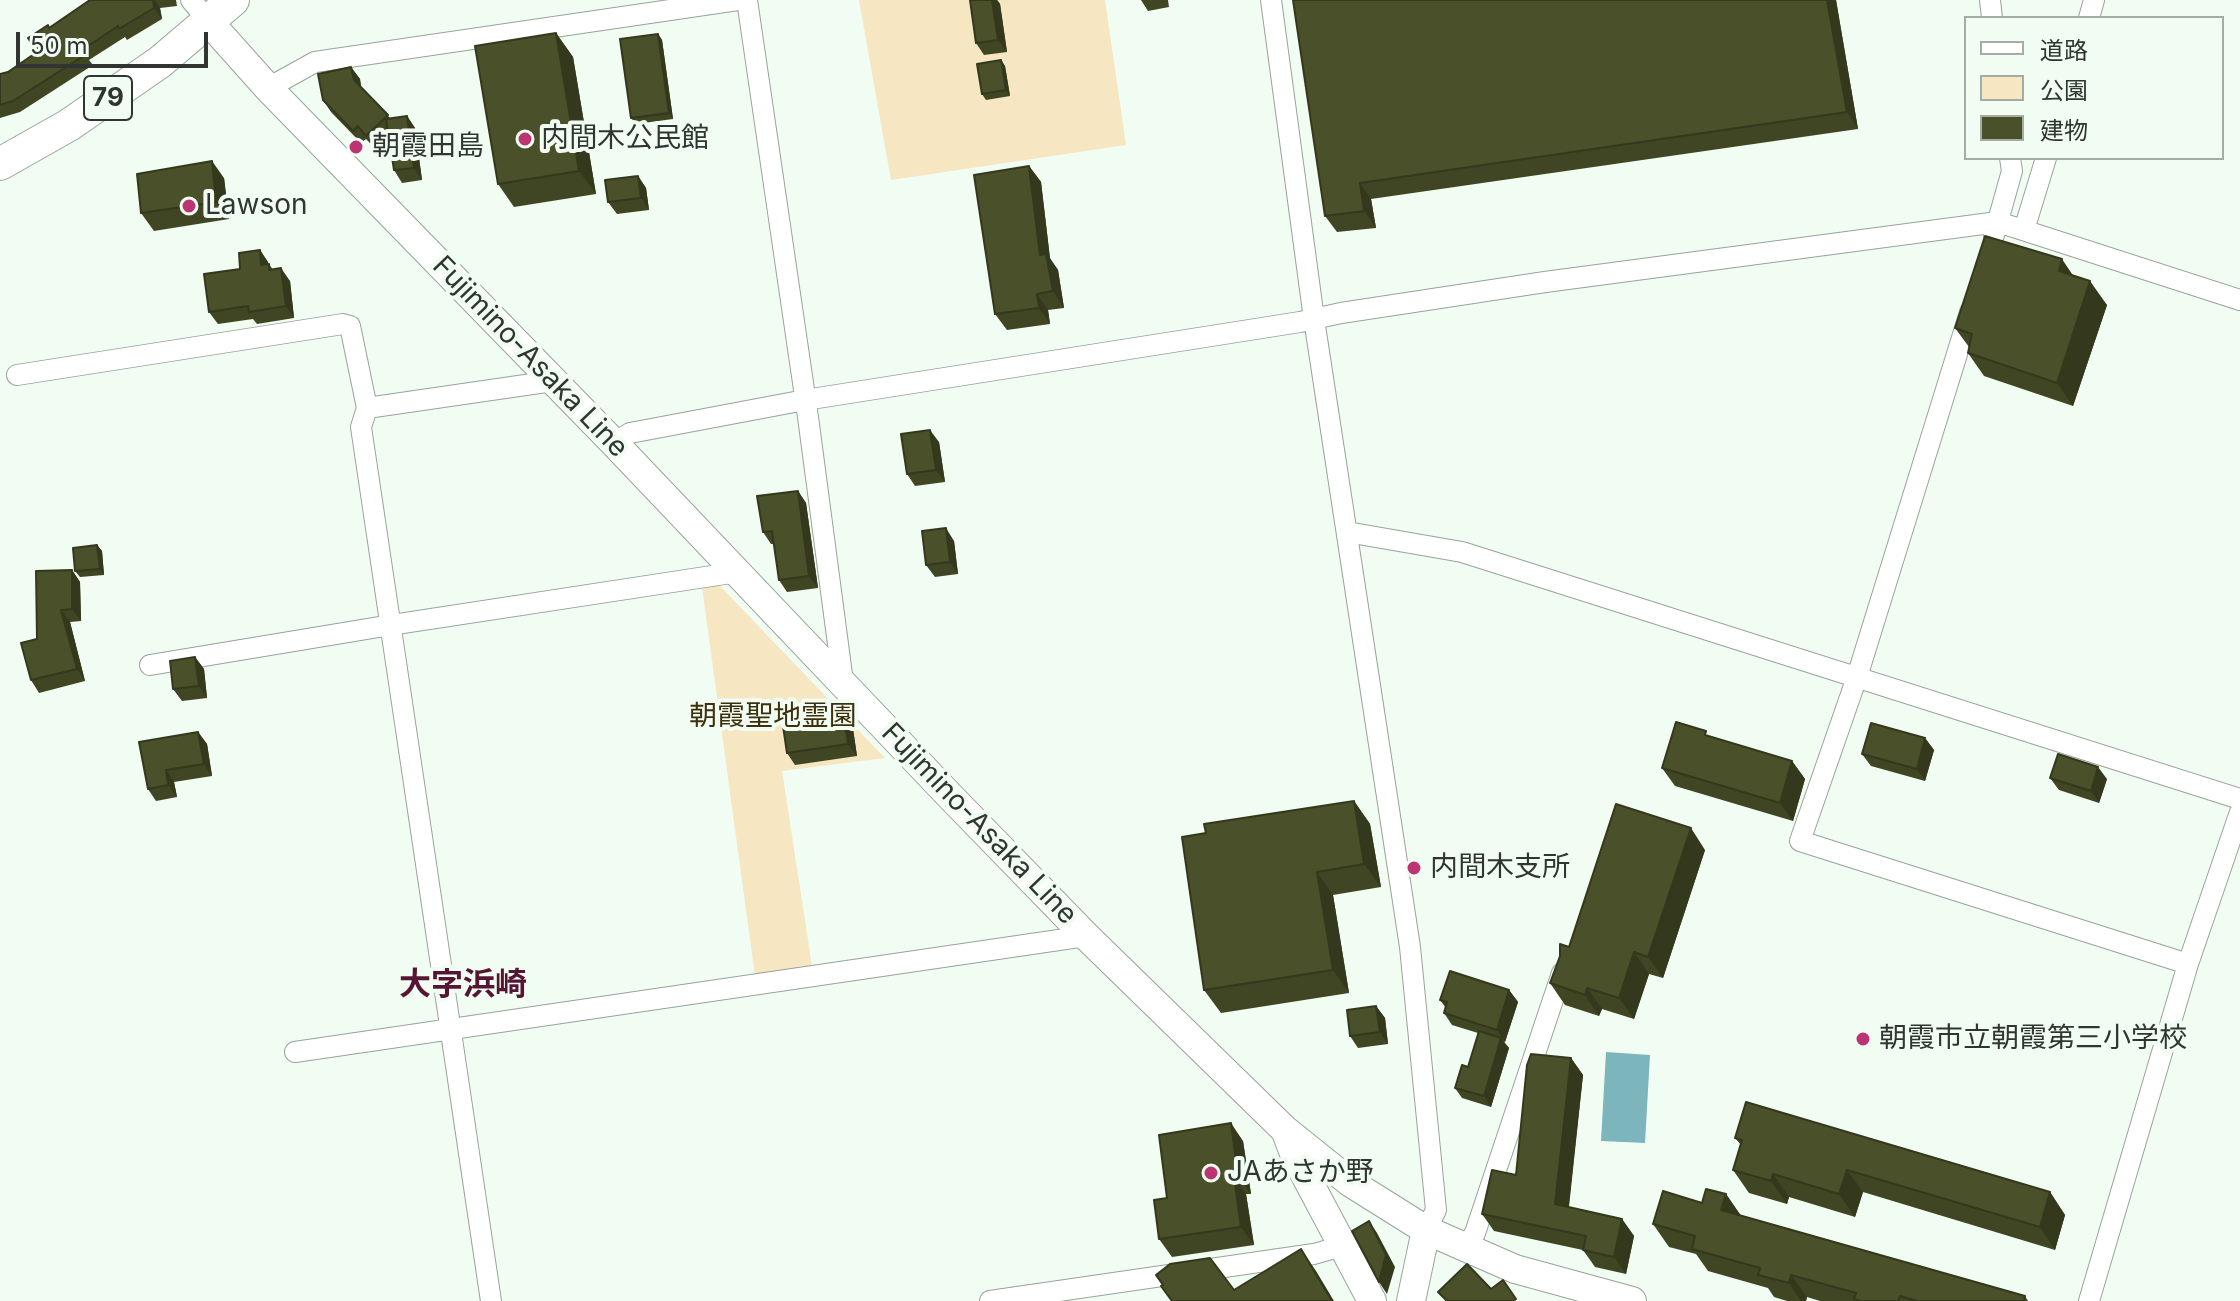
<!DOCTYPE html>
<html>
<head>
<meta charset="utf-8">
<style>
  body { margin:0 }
  #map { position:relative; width:2240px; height:1301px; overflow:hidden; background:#f1fdf2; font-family:Inter,"Noto Sans JP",sans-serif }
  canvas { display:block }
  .legend { position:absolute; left:1964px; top:16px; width:260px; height:144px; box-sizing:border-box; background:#f1fdf2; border:2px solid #a4ada5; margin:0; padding:10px 14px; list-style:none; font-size:24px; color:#303531 }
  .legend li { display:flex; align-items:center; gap:16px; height:40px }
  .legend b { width:40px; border:2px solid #a4ada5 }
  .scale { position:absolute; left:16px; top:32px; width:192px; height:36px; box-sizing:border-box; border:4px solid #303531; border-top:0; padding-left:10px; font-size:24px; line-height:28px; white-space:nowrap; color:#303531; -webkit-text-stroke:6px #f1fdf2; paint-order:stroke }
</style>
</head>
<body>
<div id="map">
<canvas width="2240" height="1301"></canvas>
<ul class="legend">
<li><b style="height:10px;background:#fff"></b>道路</li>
<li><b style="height:22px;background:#f6e6c2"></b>公園</li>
<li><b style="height:22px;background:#4a5029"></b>建物</li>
</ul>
<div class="scale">50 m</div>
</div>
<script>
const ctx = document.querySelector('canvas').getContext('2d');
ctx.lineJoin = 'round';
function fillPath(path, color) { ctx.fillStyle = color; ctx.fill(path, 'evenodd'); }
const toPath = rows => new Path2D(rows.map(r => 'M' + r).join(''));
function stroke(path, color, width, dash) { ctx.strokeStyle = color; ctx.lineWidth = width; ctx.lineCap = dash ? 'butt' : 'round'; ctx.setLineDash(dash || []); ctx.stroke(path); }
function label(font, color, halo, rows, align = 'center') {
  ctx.font = font + ' Inter,"Noto Sans JP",sans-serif'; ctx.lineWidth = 8; ctx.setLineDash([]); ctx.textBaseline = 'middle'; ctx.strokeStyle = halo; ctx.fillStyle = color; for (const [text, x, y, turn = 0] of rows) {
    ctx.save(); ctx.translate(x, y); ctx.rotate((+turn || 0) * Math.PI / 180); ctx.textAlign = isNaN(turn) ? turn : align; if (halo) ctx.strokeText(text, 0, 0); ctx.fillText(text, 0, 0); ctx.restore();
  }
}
const green = toPath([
  [859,0,1105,0,1126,145,891,180],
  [719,585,885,758,782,771,812,966,755,976,702,587]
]);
const water = toPath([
  [1606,1052,1650,1055,1645,1143,1601,1141]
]);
const street = toPath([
  [191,0,209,22],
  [747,0,808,417,843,682],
  [1271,0,1314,319,1410,947,1436,1210,1426,1230],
  [1990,0,1992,18],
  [2089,18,2094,0],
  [268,88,315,62,738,0],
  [2024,230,2046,158],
  [1994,235,2012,171,2010,158],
  [1970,312,1857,677,1800,841,2188,964],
  [17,375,343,324,350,326,367,408,553,381],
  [367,408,361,427,491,1301],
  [614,443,630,433,805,400,1300,322,1341,313,1545,282,1998,222,2240,300],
  [1347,532,1462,552,2240,799],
  [150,665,391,625,738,572],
  [295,1052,1086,936],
  [1464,1249,1475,1233,1562,973],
  [990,1301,1314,1254,1342,1246],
  [2089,1301,2188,964,2240,812]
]);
const secondary = toPath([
  [209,22,268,88,614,443,947,793,1086,936,1285,1130,1351,1183,1426,1230,1515,1269,1632,1301],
  [1287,1135,1295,1156,1372,1301],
  [1411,1301,1426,1230]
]);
const primary = toPath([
  [0,164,69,125,160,62,233,0]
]);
const wall = toPath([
  [90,0,176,0,177,6,160,8,162,19,127,40,125,37,89,60,93,65,20,112,0,118,0,74,8,72,37,52,49,28],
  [970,0,997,0,1000,4,1007,52,984,55,976,43],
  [1141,0,1168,0,1169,7,1148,11],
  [1293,0,1836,0,1858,129,1371,199,1376,228,1337,232,1325,216],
  [556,33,573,57,596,194,514,207,498,184],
  [658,34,662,40,673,119,636,124,631,118],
  [1001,60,1005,66,1010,96,986,100,982,94],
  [351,67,360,79,361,88,391,119,407,116,415,128,422,180,402,183,394,170,389,135,375,148,366,139,361,143,331,112,323,100],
  [1029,166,1041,182,1050,259,1058,270,1064,308,1048,310,1050,324,1007,330,995,314],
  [638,176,646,188,649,210,617,214,608,202],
  [224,178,229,219,154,231,141,213],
  [260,250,273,270,290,281,294,318,257,324,253,319,218,324,209,312,240,269],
  [2074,276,2107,305,2073,406,1984,376,1968,353,1969,347,1955,328],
  [939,442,945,482,915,486,907,474],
  [798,491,806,503,818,588,787,592,779,580,774,544,771,544,763,532],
  [954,541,958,574,935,577,926,565],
  [97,545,102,551,104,575,80,577,75,571],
  [72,570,80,582,81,621,70,622,85,681,39,693,31,680],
  [195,657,204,669,207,698,182,701,173,689],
  [844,717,853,729,857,756,795,765,787,753],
  [198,732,207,744,212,776,174,782,177,797,156,801,148,789],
  [1710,737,1792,761,1805,779,1793,821,1675,786,1662,768],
  [1925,738,1934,750,1925,781,1871,766,1862,754],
  [2050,778,2107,779,2099,803,2059,790],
  [1354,801,1370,824,1381,887,1333,895,1349,993,1221,1013,1204,990,1206,833],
  [1705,850,1663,978,1649,974,1634,1019,1602,1009,1599,1016,1565,1005,1550,983,1569,947],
  [1509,990,1518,1002,1505,1042,1503,1041,1509,1048,1491,1107,1462,1098,1455,1088,1468,1067,1478,1033,1452,1025,1444,1013,1446,1008,1440,1000],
  [1376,1006,1385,1018,1388,1044,1358,1048,1350,1036],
  [1571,1058,1583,1075,1569,1207,1622,1219,1634,1236,1626,1274,1595,1267,1583,1250,1494,1231,1482,1214,1516,1175],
  [1735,1138,2050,1192,2065,1215,2055,1250,1863,1192,1855,1217,1789,1197,1787,1204,1749,1193,1733,1170,1741,1145],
  [1243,1141,1251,1194,1246,1194,1254,1245,1172,1257,1159,1239,1167,1198],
  [1726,1194,1740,1215,2025,1296,2028,1301,1820,1301,1807,1297,1806,1301,1787,1301,1774,1297,1768,1288,1708,1271,1696,1254,1669,1247,1653,1224]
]);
const shadedWall = toPath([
  [153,0,155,0,160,8,162,19,154,8],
  [992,0,997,0,1000,4,1007,52,998,40],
  [1827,0,1836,0,1858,129,1847,112],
  [556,33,573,57,596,194,579,171],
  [658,34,662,40,673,119,669,113],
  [1001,60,1005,66,1010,96,1006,90],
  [351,67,360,79,362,92,354,80],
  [407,116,415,128,422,180,414,168],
  [212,161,224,178,229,219,216,202],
  [1029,166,1041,182,1050,258,1058,270,1064,308,1053,291,1040,255],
  [638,176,646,188,649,210,641,198],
  [1360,183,1371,199,1376,228,1364,211],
  [260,250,268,262,270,277,261,265],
  [2062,259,2078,283,2059,271],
  [281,268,290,281,294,318,286,306],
  [2090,281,2107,305,2073,406,2057,383],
  [1037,294,1048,310,1050,324,1039,308],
  [930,430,939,442,945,482,936,470],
  [798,491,806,503,818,588,809,576],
  [946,528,954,541,958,574,950,562],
  [97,545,102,551,104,575,100,569],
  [72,570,80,582,81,621,72,609],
  [61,610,70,622,85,681,77,669],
  [195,657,204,669,207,698,199,686],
  [844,717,853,729,857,756,848,744],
  [198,732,207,744,212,776,204,764],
  [1925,738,1934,750,1925,781,1917,769],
  [1792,761,1805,779,1793,821,1780,803],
  [2098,767,2107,779,2099,803,2091,791],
  [166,770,174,782,177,797,168,785],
  [1354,801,1370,824,1381,887,1364,864],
  [1691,828,1705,850,1663,978,1648,957],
  [1317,872,1333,895,1349,993,1333,970],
  [1634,952,1649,974,1634,1019,1619,998],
  [1587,988,1602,1009,1599,1016,1585,995],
  [1509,990,1518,1002,1505,1042,1497,1030],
  [1376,1006,1385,1018,1388,1044,1380,1032],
  [1501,1038,1509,1048,1491,1107,1484,1096],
  [1571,1058,1583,1075,1567,1221,1555,1204],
  [1231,1123,1243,1141,1251,1194,1238,1176],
  [1847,1170,1863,1192,1855,1217,1839,1194],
  [1773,1174,1789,1197,1787,1204,1771,1181],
  [1234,1177,1246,1194,1254,1245,1241,1227],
  [2050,1192,2065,1215,2055,1250,2040,1227],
  [1726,1194,1742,1217,1721,1210],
  [1622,1219,1634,1236,1626,1274,1614,1257],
  [1369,1221,1377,1233,1395,1267,1387,1294,1379,1282],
  [1301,1249,1316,1271,1334,1301,1332,1301],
  [1791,1275,1807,1297,1806,1301,1801,1301,1789,1283]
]);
const building = toPath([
  [90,0,153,0,154,8,119,29,118,26,82,50,85,55,13,101,0,105,0,74,8,72,37,52,28,38,48,25,49,28,90,0],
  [970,0,992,0,998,40,976,43,970,0],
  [1293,0,1827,0,1847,112,1360,183,1364,211,1325,216,1293,0],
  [556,33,579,171,498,184,475,46,556,33],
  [658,34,669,113,631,118,620,39,658,34],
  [1001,60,1006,90,982,94,977,64,1001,60],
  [351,67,354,80,388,115,366,136,358,126,353,131,323,100,318,74,351,67],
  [407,116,414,168,394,170,386,119,407,116],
  [212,161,216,202,141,213,137,174,212,161],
  [1029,166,1040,255,1046,254,1053,291,1037,294,1039,308,995,314,974,175,1029,166],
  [638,176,641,198,608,202,605,180,638,176],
  [1985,236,2062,259,2059,271,2090,281,2057,383,1968,353,1972,334,1955,328,1985,236],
  [260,250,261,265,269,264,269,270,281,268,286,306,249,312,248,306,209,312,204,274,240,269,239,253,260,250],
  [930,430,936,470,907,474,901,434,930,430],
  [798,491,809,576,779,580,772,531,763,532,757,496,798,491],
  [946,528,950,562,926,565,922,531,946,528],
  [97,545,100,569,75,571,73,548,97,545],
  [72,570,72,609,61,610,77,669,31,680,21,643,37,639,36,571,72,570],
  [195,657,199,686,173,689,170,661,195,657],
  [844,717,848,744,787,753,783,726,844,717],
  [1676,722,1706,731,1705,735,1792,761,1780,803,1662,768,1676,722],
  [1871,723,1925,738,1917,769,1862,754,1871,723],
  [198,732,204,764,166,770,168,785,148,789,139,742,198,732],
  [2058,754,2098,767,2091,791,2050,778,2058,754],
  [1354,801,1364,864,1317,872,1333,970,1204,990,1182,837,1206,833,1204,824,1354,801],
  [1616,804,1691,828,1648,957,1634,952,1619,998,1587,988,1585,995,1550,983,1560,956,1560,944,1569,947,1616,804],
  [1450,971,1509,990,1497,1030,1444,1013,1447,1002,1440,1000,1450,971],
  [1376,1006,1380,1032,1350,1036,1347,1010,1376,1006],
  [1479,1031,1501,1038,1484,1096,1455,1088,1462,1065,1468,1067,1479,1031],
  [1531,1054,1571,1058,1555,1204,1622,1219,1614,1257,1583,1250,1586,1236,1482,1214,1492,1170,1516,1175,1527,1065,1531,1054],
  [1746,1102,2050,1192,2040,1227,1847,1170,1839,1194,1773,1174,1771,1181,1733,1170,1742,1140,1735,1138,1746,1102],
  [1231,1123,1238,1176,1234,1177,1241,1227,1159,1239,1154,1200,1167,1198,1159,1135,1231,1123],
  [1706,1189,1726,1194,1721,1210,2025,1296,2024,1301,1917,1301,1900,1296,1898,1301,1861,1301,1854,1299,1856,1293,1791,1275,1789,1283,1758,1275,1760,1268,1692,1249,1695,1236,1653,1224,1663,1191,1702,1203,1706,1189],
  [1369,1221,1386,1255,1379,1282,1352,1231,1369,1221],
  [1301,1249,1332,1301,1172,1301,1161,1286,1163,1285,1156,1275,1170,1264,1210,1258,1234,1290,1301,1249],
  [1467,1264,1491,1289,1503,1280,1516,1299,1513,1301,1447,1301,1438,1292,1467,1264]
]);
const markers = [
  [525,139,8,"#bc3472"],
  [356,147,8,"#bc3472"],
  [189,206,8,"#bc3472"],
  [1414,868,8,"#bc3472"],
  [1863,1039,8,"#bc3472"],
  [1211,1173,8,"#bc3472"]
];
const shields = [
  [108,98,48]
];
const shieldNames = [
  ["79",108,98]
];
const poiNames = [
  ["内間木公民館",541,139],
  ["朝霞田島",372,147],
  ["Lawson",205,206],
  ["内間木支所",1430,868],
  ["朝霞市立朝霞第三小学校",1879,1039],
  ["JAあさか野",1227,1173]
];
const streetNames = [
  ["Fujimino-Asaka Line",530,357,46],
  ["Fujimino-Asaka Line",979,824,46]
];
const parkNames = [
  ["朝霞聖地霊園",773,717]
];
const quarterNames = [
  ["大字浜崎",463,985]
];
fillPath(green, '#f6e6c2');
fillPath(water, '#7db5bc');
stroke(street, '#98a399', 22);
stroke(secondary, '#98a399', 30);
stroke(primary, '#98a399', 34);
stroke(street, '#fff', 20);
stroke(secondary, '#fff', 28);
stroke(primary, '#fff', 32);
fillPath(wall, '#404523');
fillPath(shadedWall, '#34381d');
fillPath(building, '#4a5029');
stroke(building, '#34381d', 2);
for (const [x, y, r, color] of markers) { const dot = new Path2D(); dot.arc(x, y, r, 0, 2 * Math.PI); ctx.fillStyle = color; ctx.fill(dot); stroke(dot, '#f1fdf2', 3); }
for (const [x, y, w] of shields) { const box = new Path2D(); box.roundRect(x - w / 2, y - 22, w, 44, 6); ctx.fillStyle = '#f1fdf2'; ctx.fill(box); stroke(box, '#303531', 2); }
label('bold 26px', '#303531', null, shieldNames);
label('28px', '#303531', '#f1fdf2', poiNames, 'left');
label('28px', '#303531', '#f1fdf2', streetNames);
label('28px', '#3e300d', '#f1fdf2', parkNames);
label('bold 32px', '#561532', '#f1fdf2', quarterNames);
</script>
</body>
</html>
